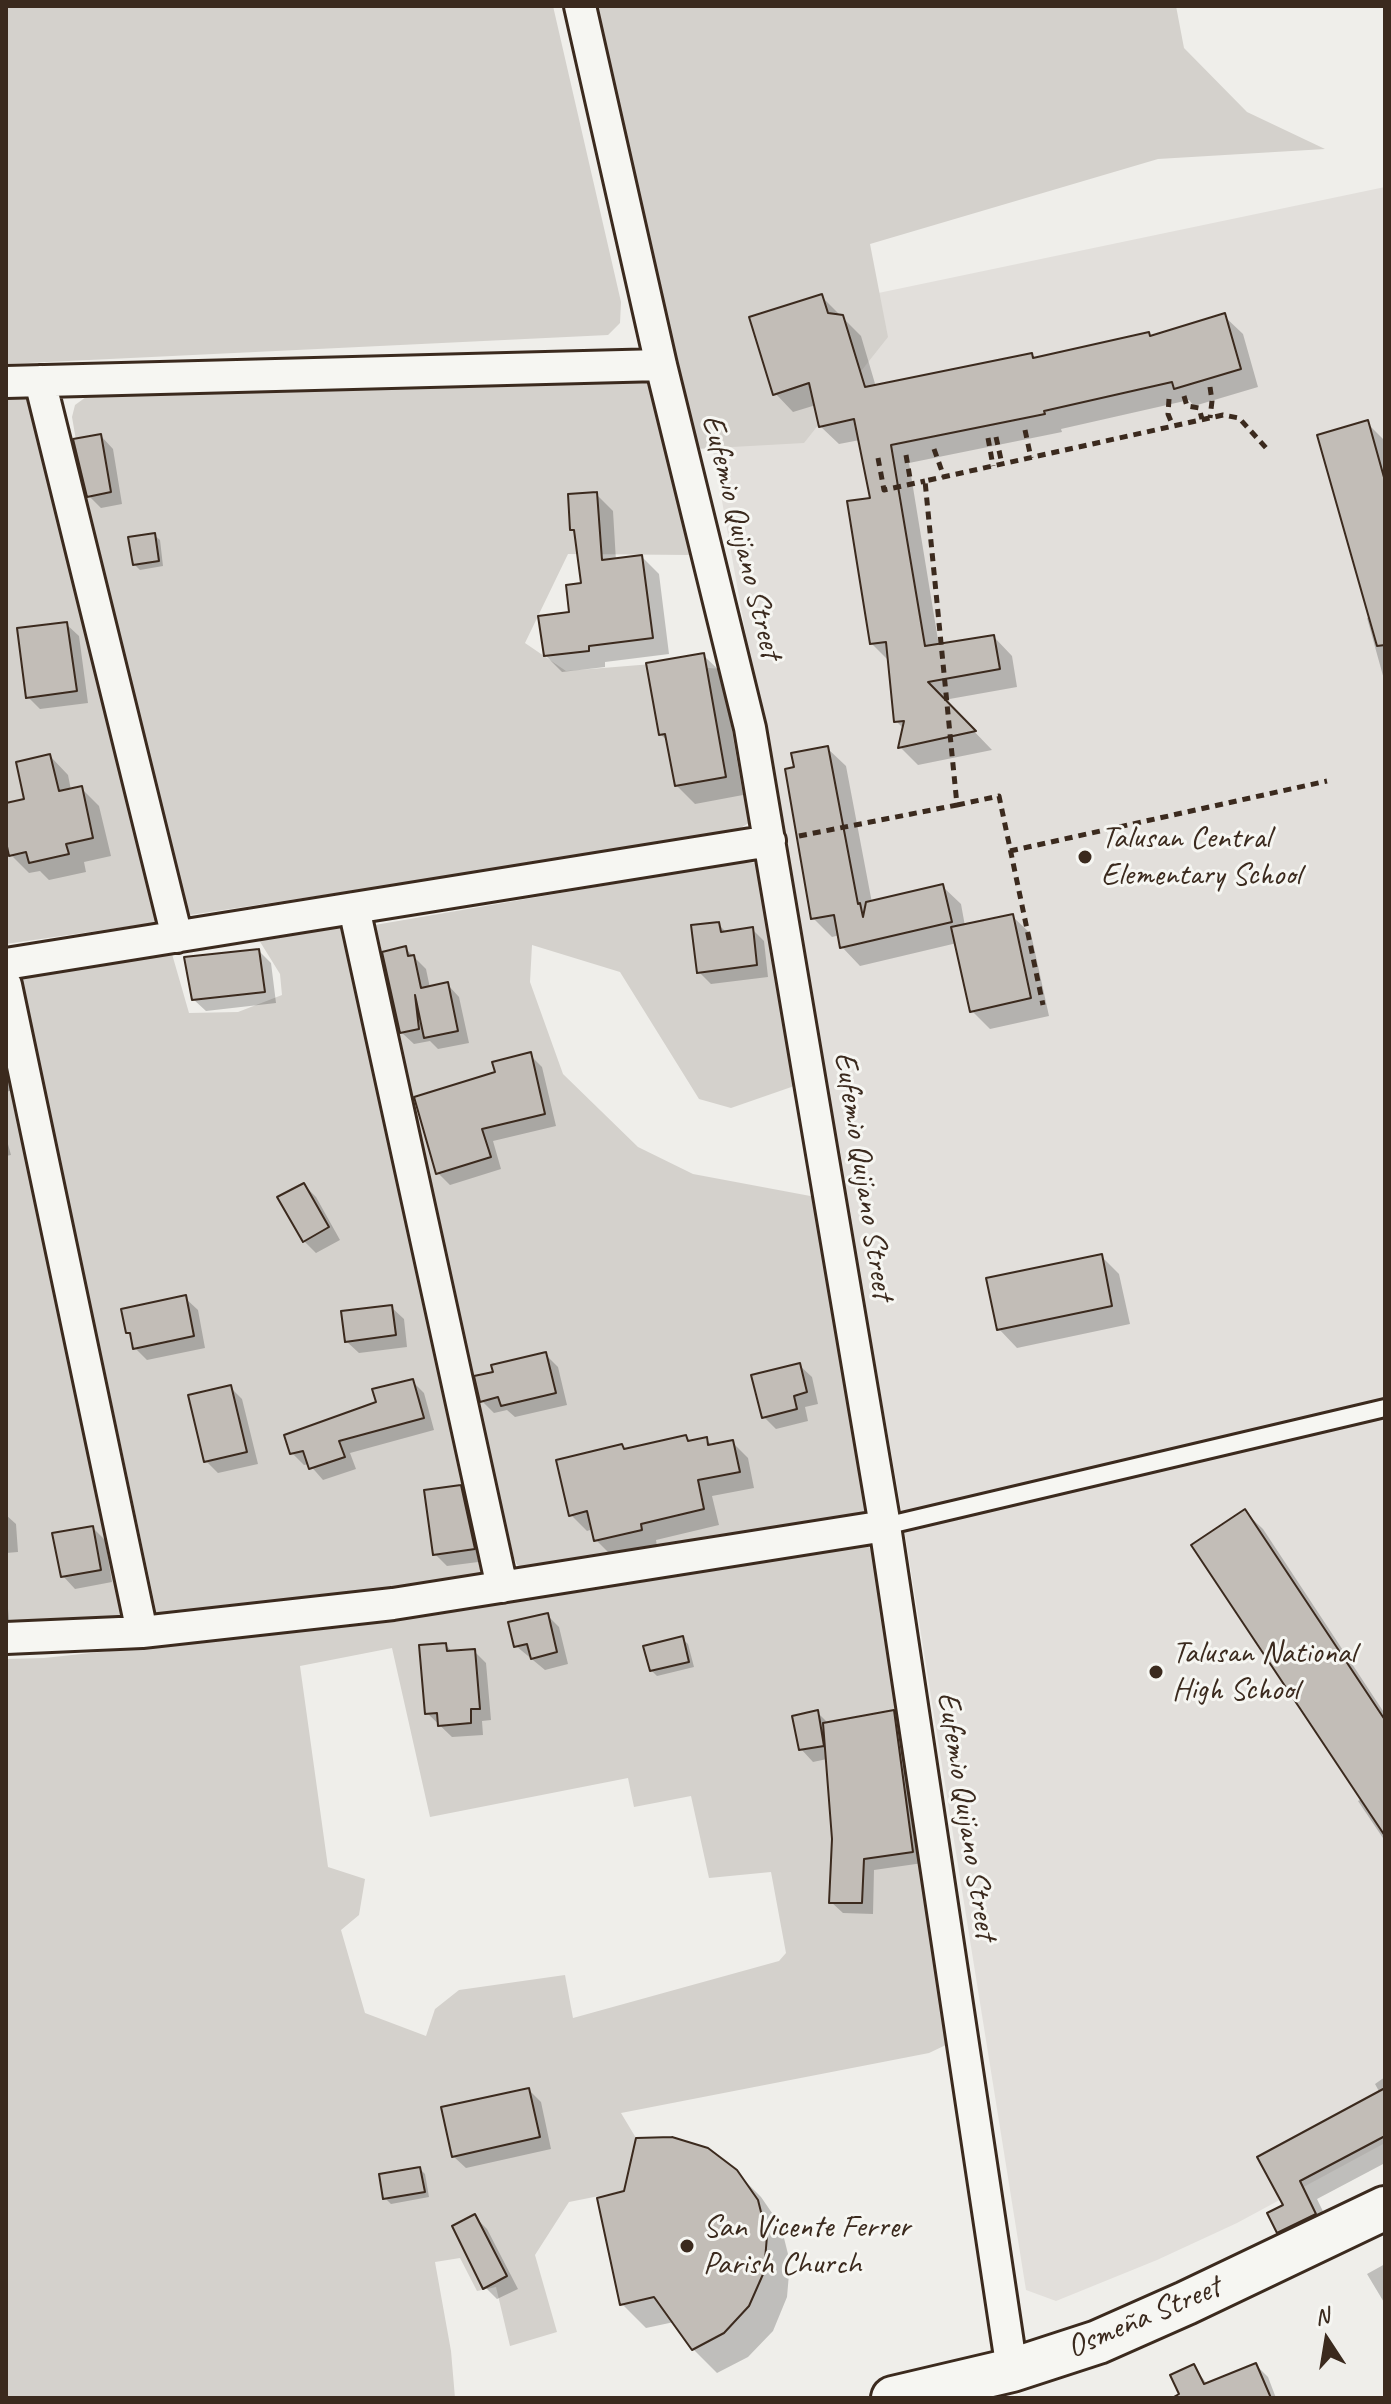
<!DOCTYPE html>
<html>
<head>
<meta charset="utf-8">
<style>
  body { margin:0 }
  #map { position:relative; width:1391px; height:2404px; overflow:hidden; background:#efeeea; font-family:Caveat,sans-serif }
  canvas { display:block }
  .frame { position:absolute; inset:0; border:8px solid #3b2a1e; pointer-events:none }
  .north { position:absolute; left:1287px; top:2300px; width:80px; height:80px; -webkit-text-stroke:6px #f6f6f2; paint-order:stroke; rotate:348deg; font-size:22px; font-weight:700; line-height:32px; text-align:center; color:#3b2a1e }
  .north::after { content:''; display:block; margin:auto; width:28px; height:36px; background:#3b2a1e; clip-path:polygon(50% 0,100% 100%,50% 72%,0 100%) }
</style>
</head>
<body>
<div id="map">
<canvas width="1391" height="2404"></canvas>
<div class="frame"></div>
<div class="north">N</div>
</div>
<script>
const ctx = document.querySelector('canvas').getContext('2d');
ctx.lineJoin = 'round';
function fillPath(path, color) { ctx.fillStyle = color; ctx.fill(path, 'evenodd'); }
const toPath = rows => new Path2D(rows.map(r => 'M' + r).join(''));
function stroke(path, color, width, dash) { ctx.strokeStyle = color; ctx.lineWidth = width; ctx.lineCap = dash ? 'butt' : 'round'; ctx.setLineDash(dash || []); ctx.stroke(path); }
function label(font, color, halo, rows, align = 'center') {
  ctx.font = font + ' Caveat,sans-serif'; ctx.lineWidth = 6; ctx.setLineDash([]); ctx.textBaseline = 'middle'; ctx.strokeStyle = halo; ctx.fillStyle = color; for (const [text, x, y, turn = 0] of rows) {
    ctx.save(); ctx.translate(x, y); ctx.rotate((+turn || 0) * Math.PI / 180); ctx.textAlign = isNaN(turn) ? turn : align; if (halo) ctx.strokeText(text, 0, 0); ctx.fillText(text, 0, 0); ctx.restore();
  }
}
const built = toPath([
  [1385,187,1385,2143,1237,2223,1157,2260,1056,2301,1026,2290,900,1503,692,332]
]);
const green = toPath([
  [6,6,553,6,621,302,620,323,608,335,6,364],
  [596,6,1176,6,1184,48,1247,112,1325,149,1158,159,870,244,888,337,804,443,696,449],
  [651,378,693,555,568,554,525,643,566,671,652,664,723,669,752,821,731,834,190,915,175,898,105,609,72,417,75,405,86,397],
  [6,396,30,396,159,922,6,944],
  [741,862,762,863,800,1084,731,1108,699,1099,620,972,532,945,530,982,563,1074,638,1147,693,1174,821,1198,876,1511,865,1518,526,1569,517,1565,514,1558,364,932,369,926],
  [337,924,348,933,468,1478,483,1580,168,1623,157,1615,106,1375,14,976,170,947,189,1013,238,1012,282,995,280,974,254,932],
  [6,1038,129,1617,6,1627],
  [868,1545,881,1569,948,2044,929,2053,621,2113,636,2138,624,2191,569,2202,535,2255,557,2332,510,2346,496,2287,477,2291,460,2258,435,2262,451,2351,455,2398,6,2398,6,1659,44,1658,325,1628],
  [392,1648,430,1817,628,1778,634,1807,691,1796,709,1878,771,1872,786,1953,779,1961,573,2018,565,1975,459,1990,435,2009,426,2036,365,2013,341,1930,359,1915,365,1879,328,1867,300,1666]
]);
const shadow = toPath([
  [821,296,861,336,876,387,1032,355,1036,360,1149,334,1151,337,1224,316,1243,334,1258,387,1194,406,1189,400,1061,429,1062,432,909,463,939,646,994,637,1012,656,1017,687,944,700,992,750,918,765,900,747,904,729,896,721,890,662,872,644,872,499,860,440,839,444,820,426,816,405,793,412,775,393],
  [1367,423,1385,441,1385,683,1367,618,1371,617],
  [101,436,113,449,122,504,101,508,89,496],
  [596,494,613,511,616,561,642,557,659,574,669,654,605,662,605,667,562,672,545,655,571,614,583,585,577,534,572,530],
  [154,535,160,540,163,566,140,570,134,564],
  [66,624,79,636,88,703,40,709,28,697],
  [703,655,722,673,743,795,695,804,676,785,669,742,660,734],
  [827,748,846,766,872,903,942,886,961,904,965,926,1012,916,1031,934,1049,1016,990,1029,972,1011,957,943,860,966,842,947,840,935,832,937,813,918,796,769],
  [50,756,68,775,71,790,81,788,99,806,111,856,84,862,86,872,49,880,40,871,29,873,11,855,6,832,6,805,26,800],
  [718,924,727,933,752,929,764,941,768,977,711,984,699,972],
  [406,949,426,969,430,988,447,984,459,997,469,1043,438,1049,430,1041,414,1044,401,1032],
  [259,951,271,963,276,1003,206,1011,193,999],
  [530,1055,542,1067,556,1126,493,1141,501,1169,450,1185,438,1173,497,1074],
  [6,1060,13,1090,6,1092],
  [6,1137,11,1155,6,1156],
  [304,1185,316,1197,340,1240,316,1253,304,1241],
  [1101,1256,1119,1274,1130,1324,1017,1348,999,1329],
  [185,1298,198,1310,205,1348,147,1360,135,1348,133,1337,128,1332],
  [391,1307,404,1319,407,1347,359,1353,346,1341],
  [546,1355,558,1367,567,1405,515,1417,507,1410,494,1413,482,1401],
  [799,1365,812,1377,818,1404,805,1407,808,1421,776,1429,764,1417],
  [412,1381,424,1393,434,1430,350,1453,356,1469,323,1480,309,1464,304,1465,292,1453],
  [230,1387,242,1399,258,1464,218,1473,206,1461],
  [686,1437,691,1443,706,1439,713,1446,732,1442,748,1458,754,1488,712,1496,719,1525,656,1540,657,1546,612,1556,596,1540,593,1529,587,1531,571,1515,622,1446,626,1451],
  [461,1487,473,1499,486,1561,447,1566,435,1554],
  [1245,1512,1263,1529,1385,1714,1385,1841,1358,1801,1362,1799],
  [6,1515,16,1524,18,1552,6,1553],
  [93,1528,105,1540,112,1582,75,1589,63,1576],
  [6,1584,9,1621,6,1621],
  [547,1615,559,1627,568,1664,545,1670,516,1646],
  [682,1639,688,1644,694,1667,657,1676,651,1670],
  [446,1645,453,1653,474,1651,486,1663,491,1720,482,1721,483,1735,452,1737,427,1713],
  [817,1712,829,1724,894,1712,905,1723,923,1863,874,1870,873,1914,843,1913,831,1902,834,1839,827,1759,813,1762,801,1749],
  [1385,2077,1385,2163,1317,2199,1333,2232,1296,2250,1279,2232,1286,2206,1260,2158,1380,2093,1375,2084],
  [529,2090,541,2102,551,2149,466,2168,453,2156],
  [420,2169,425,2174,429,2197,391,2204,385,2198],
  [736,2172,761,2197,781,2226,790,2262,787,2297,773,2331,748,2357,717,2373,693,2349,674,2322,646,2328,622,2304,626,2193],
  [475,2217,487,2229,518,2289,497,2299,485,2287],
  [1385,2264,1385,2304,1367,2274],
  [1256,2365,1268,2377,1276,2398,1183,2398,1193,2366,1208,2385]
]);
const building = toPath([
  [822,294,828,313,843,315,865,387,1032,353,1033,358,1149,332,1150,336,1225,313,1241,369,1174,389,1172,382,1044,411,1045,414,891,445,925,646,994,635,1000,669,928,682,976,731,898,748,904,721,894,722,886,642,870,644,847,501,870,498,854,419,819,427,809,383,773,395,749,317,822,294],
  [1368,420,1385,481,1385,645,1377,646,1317,435,1368,420],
  [101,434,111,492,87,497,73,439,101,434],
  [597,492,602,560,642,555,653,638,589,646,589,651,544,656,538,616,569,612,566,585,581,583,574,530,570,530,568,494,597,492],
  [155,533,159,561,133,565,128,537,155,533],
  [67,622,77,691,26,698,17,628,67,622],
  [704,653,726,777,675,786,665,734,659,735,646,663,704,653],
  [828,746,858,904,860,903,863,917,866,902,943,884,952,922,840,948,834,915,811,919,785,769,794,767,791,753,828,746],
  [50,754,59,791,82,786,93,838,66,844,69,854,29,863,26,852,9,856,6,842,6,803,24,799,16,762,50,754],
  [1013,914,1031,998,970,1012,951,927,1013,914],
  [719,922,721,932,753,927,757,965,697,973,691,925,719,922],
  [406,946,408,956,414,955,421,988,448,982,458,1031,424,1038,415,995,419,1029,400,1033,382,952,406,946],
  [259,949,265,992,192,1000,184,957,259,949],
  [531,1052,545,1114,482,1129,491,1157,436,1174,414,1097,495,1072,492,1062,531,1052],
  [304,1183,329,1227,303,1242,277,1197,304,1183],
  [1102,1254,1112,1306,997,1330,986,1278,1102,1254],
  [186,1295,194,1336,133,1349,130,1333,126,1333,121,1309,186,1295],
  [392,1305,396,1335,345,1342,341,1311,392,1305],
  [546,1352,556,1393,501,1406,498,1397,480,1402,474,1376,493,1372,491,1365,546,1352],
  [800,1363,807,1392,794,1396,797,1409,762,1418,751,1375,800,1363],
  [413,1379,424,1418,339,1441,345,1457,309,1469,303,1451,290,1454,284,1435,376,1402,372,1389,413,1379],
  [231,1385,247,1452,204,1462,188,1395,231,1385],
  [686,1435,688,1441,707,1437,708,1445,733,1440,740,1472,698,1480,704,1509,641,1524,642,1530,594,1541,587,1511,569,1516,556,1460,622,1444,624,1449,686,1435],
  [461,1485,475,1549,433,1555,424,1490,461,1485],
  [1245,1509,1385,1720,1385,1836,1191,1545,1245,1509],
  [93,1526,101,1570,61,1577,52,1533,93,1526],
  [548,1613,557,1652,531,1659,527,1644,514,1647,508,1622,548,1613],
  [683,1636,689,1662,650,1671,643,1646,683,1636],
  [446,1643,447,1651,475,1649,480,1709,471,1709,471,1723,438,1726,437,1713,425,1714,419,1645,446,1643],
  [818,1710,824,1746,799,1750,792,1716,818,1710],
  [894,1710,913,1852,864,1859,862,1903,829,1903,832,1839,823,1723,894,1710],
  [529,2088,540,2137,452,2157,441,2107,529,2088],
  [1385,2088,1385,2136,1300,2181,1316,2214,1277,2233,1267,2213,1283,2205,1257,2157,1385,2088],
  [672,2137,708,2148,737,2170,758,2200,767,2236,764,2272,749,2306,724,2333,692,2350,654,2297,620,2305,597,2198,624,2191,636,2138,672,2137],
  [420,2167,425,2192,383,2199,379,2174,420,2167],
  [475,2214,507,2276,483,2289,452,2226,475,2214],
  [1256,2363,1271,2398,1172,2398,1179,2394,1170,2375,1194,2364,1204,2384,1256,2363]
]);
const path = toPath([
  [1210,387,1212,401,1210,418],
  [1184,396,1187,406,1199,408,1202,419],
  [1169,399,1168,414,1173,426],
  [1025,430,1031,458],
  [996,437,1002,464],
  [988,438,993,466],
  [934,449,944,477],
  [906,455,911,484],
  [878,458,884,490,925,481],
  [957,805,999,796,1043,1005],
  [799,836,957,805,925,481,1223,415,1239,418,1268,450],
  [1010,851,1327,781]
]);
const lane = toPath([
  [885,1526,1385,1408]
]);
const street = toPath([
  [580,6,661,365,750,728,885,1526,1012,2370],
  [40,381,177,937],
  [6,382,661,365],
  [354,908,502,1587],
  [6,964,770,841],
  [6,985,142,1632],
  [6,1638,142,1632,393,1604,885,1526]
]);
const secondary = toPath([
  [893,2398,1012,2370,1098,2342,1186,2303,1385,2208]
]);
const markers = [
  [1085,857,8,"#3b2a1e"],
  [1156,1672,8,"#3b2a1e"],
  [687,2246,8,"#3b2a1e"]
];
const streetNames = [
  ["Eufemio Quijano Street",741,537,76],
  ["Eufemio Quijano Street",863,1176,81],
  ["Eufemio Quijano Street",966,1816,81],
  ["Osmeña Street",1144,2318,-23]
];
const poiNames = [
  ["Talusan Central",1101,839],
  ["Elementary School",1101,876],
  ["Talusan National",1172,1654],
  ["High School",1172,1691],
  ["San Vicente Ferrer",703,2228],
  ["Parish Church",703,2265]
];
fillPath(built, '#e2dfdb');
fillPath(green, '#d4d1cc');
fillPath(shadow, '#0003');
fillPath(building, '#c2bdb7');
stroke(building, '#3b2a1e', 2);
stroke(lane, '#3b2a1e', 22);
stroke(street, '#3b2a1e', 36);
stroke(secondary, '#3b2a1e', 48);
stroke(path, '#3b2a1e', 5, [8, 6]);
stroke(lane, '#f6f6f2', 16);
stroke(street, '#f6f6f2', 30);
stroke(secondary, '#f6f6f2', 42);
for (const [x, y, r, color] of markers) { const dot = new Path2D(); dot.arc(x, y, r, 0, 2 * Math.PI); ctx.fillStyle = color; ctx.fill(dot); stroke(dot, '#f6f6f2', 3); }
label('32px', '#3b2a1e', '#f6f6f2', streetNames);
label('32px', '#3b2a1e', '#f6f6f2', poiNames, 'left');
</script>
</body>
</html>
